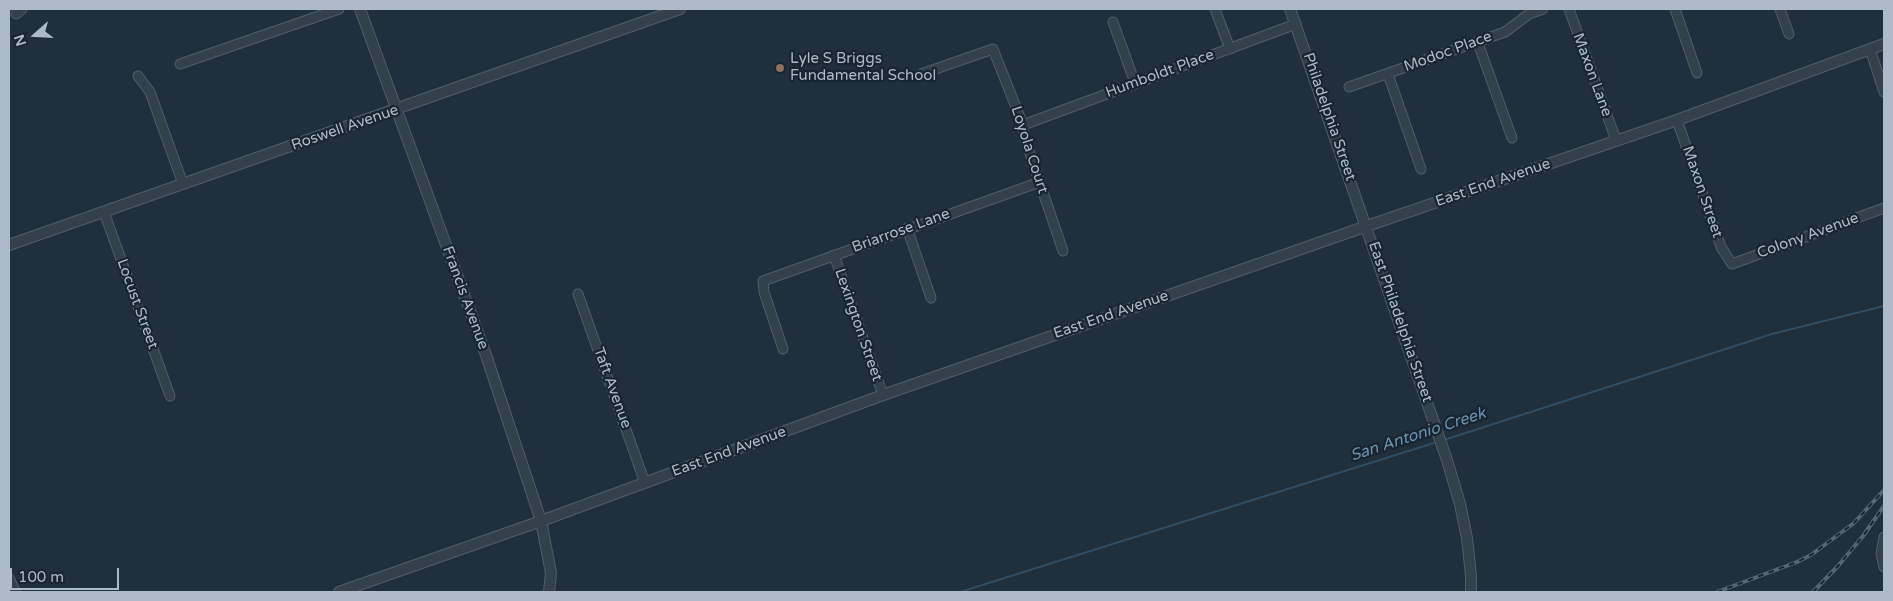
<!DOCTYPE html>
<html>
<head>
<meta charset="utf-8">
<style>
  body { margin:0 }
  #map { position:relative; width:1893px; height:601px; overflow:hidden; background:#1f2f3b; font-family:"Varela Round",sans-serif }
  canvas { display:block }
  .frame { position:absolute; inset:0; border:10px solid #adbbc8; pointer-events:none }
  .north { position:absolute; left:10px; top:10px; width:50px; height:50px; -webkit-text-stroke:4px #182530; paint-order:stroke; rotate:251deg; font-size:14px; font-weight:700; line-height:20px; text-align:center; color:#adbbc8 }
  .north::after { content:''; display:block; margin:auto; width:18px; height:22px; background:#adbbc8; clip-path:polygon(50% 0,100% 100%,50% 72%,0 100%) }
  .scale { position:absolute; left:10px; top:568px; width:109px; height:22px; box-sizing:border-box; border:2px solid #adbbc8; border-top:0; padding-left:6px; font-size:15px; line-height:18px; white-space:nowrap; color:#adbbc8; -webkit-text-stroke:4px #182530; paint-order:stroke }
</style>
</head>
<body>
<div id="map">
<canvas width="1893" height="601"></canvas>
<div class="frame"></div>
<div class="north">N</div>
<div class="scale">100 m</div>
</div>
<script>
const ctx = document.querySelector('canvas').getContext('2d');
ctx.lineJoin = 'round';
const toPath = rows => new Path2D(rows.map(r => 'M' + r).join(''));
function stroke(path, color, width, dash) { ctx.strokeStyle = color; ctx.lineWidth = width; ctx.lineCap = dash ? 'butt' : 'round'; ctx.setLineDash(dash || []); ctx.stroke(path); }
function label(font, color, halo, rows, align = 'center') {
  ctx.font = font + ' "Varela Round",sans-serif'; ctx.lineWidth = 4.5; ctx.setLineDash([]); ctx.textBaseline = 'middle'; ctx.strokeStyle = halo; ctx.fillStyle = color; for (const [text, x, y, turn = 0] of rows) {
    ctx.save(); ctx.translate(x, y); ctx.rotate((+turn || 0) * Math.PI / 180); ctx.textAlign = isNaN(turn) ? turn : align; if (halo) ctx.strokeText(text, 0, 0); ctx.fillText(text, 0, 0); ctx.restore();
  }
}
const stream = toPath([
  [1444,440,1772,334,1884,306],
  [960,592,1437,442]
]);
const minor = toPath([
  [1215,9,1230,49],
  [1569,9,1616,140],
  [1675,9,1697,73],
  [1780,9,1789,34],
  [16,14,22,9],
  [1113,22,1135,83],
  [1478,43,1512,138],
  [1870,49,1884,92],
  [180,64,339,9],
  [921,74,993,49,1023,125,1024,136,1063,251],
  [1388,74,1421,169],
  [138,76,150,92,183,184],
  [1349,87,1505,32,1529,14,1543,9],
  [1677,120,1721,247,1732,264,1884,208],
  [1023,125,1296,24],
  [104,212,170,396],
  [907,228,931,298],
  [834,255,883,395],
  [578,294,645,483],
  [783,349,764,292,763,281,1040,182],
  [1884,537,1881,554,1884,567]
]);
const tertiary = toPath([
  [360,9,485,352,541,521,551,573,549,592],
  [1290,9,1447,460,1460,504,1467,538,1471,576,1471,592],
  [9,245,680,9],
  [9,579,15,592],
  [339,592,541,521,883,395,1367,226,1677,120,1884,44]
]);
const rail = toPath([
  [1717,592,1797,562,1811,555,1854,523,1884,490],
  [1813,592,1838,566,1863,536,1884,506]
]);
const markers = [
  [780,68,5,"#8d6e63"]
];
const streetNames = [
  ["Modoc Place",1448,52,-20],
  ["Humboldt Place",1160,74,-20],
  ["Maxon Lane",1592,75,70],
  ["Philadelphia Street",1329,117,71],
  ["Roswell Avenue",345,128,-19],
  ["Loyola Court",1029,150,72],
  ["East End Avenue",1493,183,-19],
  ["Maxon Street",1702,192,71],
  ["Briarrose Lane",901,231,-20],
  ["Colony Avenue",1808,236,-20],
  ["Francis Avenue",465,298,70],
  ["Locust Street",137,304,70],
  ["East End Avenue",1111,315,-19],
  ["East Philadelphia Street",1400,322,71],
  ["Lexington Street",858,325,71],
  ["Taft Avenue",612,388,70],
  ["East End Avenue",729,452,-20]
];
const poiNames = [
  ["Lyle S Briggs",790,59],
  ["Fundamental School",790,76]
];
const waterNames = [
  ["San Antonio Creek",1418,435,-18]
];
stroke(stream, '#2f4c62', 2);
stroke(minor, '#505e69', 11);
stroke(tertiary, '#505e69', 12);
stroke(minor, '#33414b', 9);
stroke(tertiary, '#33414b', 10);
stroke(rail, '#546573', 4);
stroke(rail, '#182530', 2, [5.5]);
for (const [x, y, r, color] of markers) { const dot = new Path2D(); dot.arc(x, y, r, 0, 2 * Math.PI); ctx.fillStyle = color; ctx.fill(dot); stroke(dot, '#182530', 2); }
label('15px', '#adbbc8', '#182530', streetNames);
label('15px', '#adbbc8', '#182530', poiNames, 'left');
label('italic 16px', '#6a93af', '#182530', waterNames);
</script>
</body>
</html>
